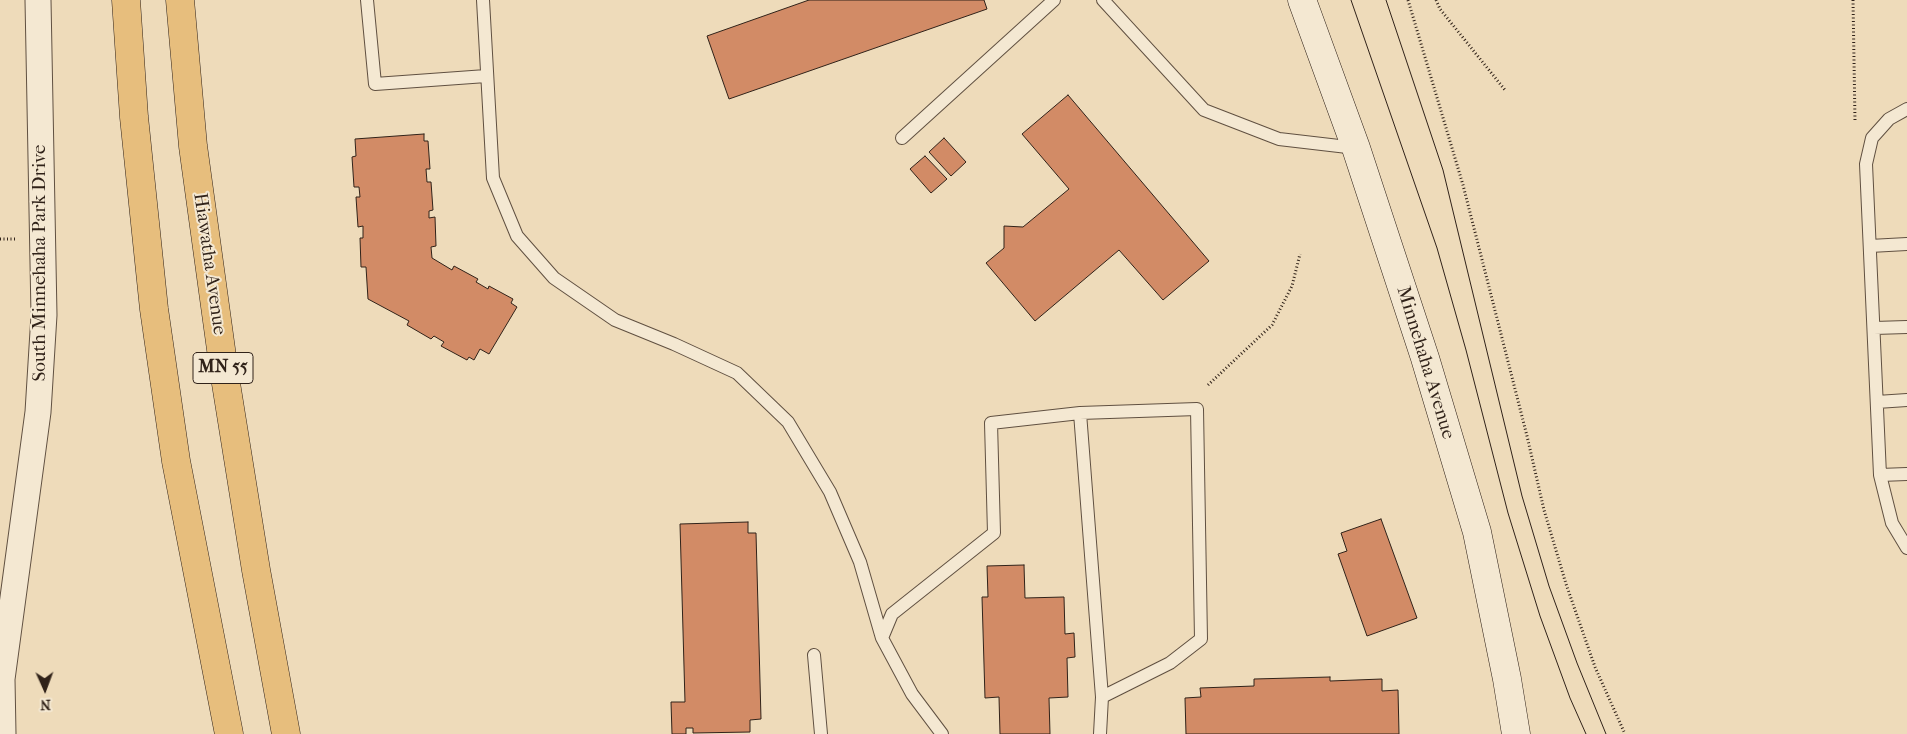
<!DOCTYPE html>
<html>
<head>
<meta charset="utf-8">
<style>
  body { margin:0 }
  #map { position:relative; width:1907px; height:734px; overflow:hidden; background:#eedbba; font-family:"IM FELL French Canon",serif }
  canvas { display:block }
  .north { position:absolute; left:20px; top:664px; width:50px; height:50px; -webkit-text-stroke:4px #f4e8d2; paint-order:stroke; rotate:178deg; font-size:14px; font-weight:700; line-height:20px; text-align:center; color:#302219 }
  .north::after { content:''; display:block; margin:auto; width:18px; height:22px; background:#302219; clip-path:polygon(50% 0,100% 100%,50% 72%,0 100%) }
</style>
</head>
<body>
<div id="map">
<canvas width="1907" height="734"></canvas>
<div class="north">N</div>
</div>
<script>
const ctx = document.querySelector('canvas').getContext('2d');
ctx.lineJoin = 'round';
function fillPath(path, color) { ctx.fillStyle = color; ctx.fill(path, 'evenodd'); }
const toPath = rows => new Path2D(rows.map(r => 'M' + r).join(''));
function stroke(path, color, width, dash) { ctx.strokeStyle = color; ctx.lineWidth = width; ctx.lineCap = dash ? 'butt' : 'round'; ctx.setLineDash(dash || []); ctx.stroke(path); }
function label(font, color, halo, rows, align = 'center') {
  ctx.font = font + ' "IM FELL French Canon",serif'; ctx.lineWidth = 4; ctx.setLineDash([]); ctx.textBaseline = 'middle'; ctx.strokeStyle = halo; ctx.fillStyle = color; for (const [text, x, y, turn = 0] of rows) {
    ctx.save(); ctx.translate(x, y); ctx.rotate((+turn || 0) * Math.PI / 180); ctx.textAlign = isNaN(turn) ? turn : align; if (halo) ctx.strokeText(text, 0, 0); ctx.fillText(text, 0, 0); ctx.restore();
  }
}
const building = toPath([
  [809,0,984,0,987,9,729,99,707,36,809,0],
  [1068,95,1209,261,1163,300,1119,250,1035,321,986,263,1004,248,1004,226,1023,227,1069,189,1022,134,1068,95],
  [424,134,424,141,428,141,430,169,426,169,427,182,431,182,433,210,429,211,429,218,435,217,436,246,431,247,432,258,452,270,454,266,478,279,476,282,488,289,489,286,513,299,511,303,517,307,489,354,480,349,474,360,469,357,467,360,441,346,444,342,434,336,431,339,407,325,409,321,368,299,366,267,361,267,360,238,363,238,363,226,358,227,356,197,360,197,359,187,354,187,352,157,356,156,355,139,424,134],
  [944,138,966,162,951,176,929,152,944,138],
  [925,156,947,179,931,193,910,169,925,156],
  [1381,519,1417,618,1367,636,1338,554,1347,551,1341,533,1381,519],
  [748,522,748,533,756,533,761,719,750,720,750,732,693,733,693,728,686,728,686,734,672,734,671,702,685,702,680,524,748,522],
  [1024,565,1025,598,1064,597,1065,634,1074,633,1075,657,1067,658,1068,697,1049,698,1050,734,1000,734,999,697,985,698,982,597,988,597,987,566,1024,565],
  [1330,677,1330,681,1382,679,1382,691,1398,690,1399,734,1186,734,1185,698,1201,697,1200,688,1254,686,1254,679,1330,677]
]);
const path = toPath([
  [1408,0,1463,185,1527,436,1544,510,1566,584,1595,667,1625,734],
  [1436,0,1440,9,1505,90],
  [1853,0,1855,121],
  [0,239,17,239],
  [1208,385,1272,325,1292,286,1300,254]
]);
const lane = toPath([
  [367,0,375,84,486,76],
  [483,0,493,178,517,236,554,278,615,320,674,344,737,373,788,422,830,492,860,562,882,638],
  [1103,0,1204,110,1279,139,1356,148],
  [1907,109,1889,119,1872,138,1866,164,1880,475,1892,523,1907,548],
  [902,138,1054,0],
  [1870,246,1907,244],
  [1874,328,1907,327],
  [1877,402,1907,400],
  [1880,475,1907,474],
  [814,655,821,734],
  [942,734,912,694,882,638,892,614,994,533,991,423,1080,413],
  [1100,734,1102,697,1080,413,1197,409,1201,639,1170,663,1102,697]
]);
const street = toPath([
  [3,734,2,679,38,412,44,315,38,0]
]);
const secondary = toPath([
  [1302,0,1356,148,1425,358,1477,532,1507,679,1516,734]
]);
const highway = toPath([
  [126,0,134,117,154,309,176,461,229,734],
  [180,0,193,146,224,371,256,570,286,734]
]);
const tram = toPath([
  [1351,0,1437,248,1466,350,1508,513,1540,616,1570,698,1586,734],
  [1386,0,1443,170,1522,496,1549,586,1577,663,1606,734]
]);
const shields = [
  [223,368,60]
];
const shieldNames = [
  ["MN 55",223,368]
];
const streetNames = [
  ["South Minnehaha Park Drive",40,263,-90],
  ["Hiawatha Avenue",209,264,82],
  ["Minnehaha Avenue",1425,363,73]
];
fillPath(building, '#d28b66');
stroke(building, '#302219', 1);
stroke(lane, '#605041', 14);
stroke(street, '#605041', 27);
stroke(secondary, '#302219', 29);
stroke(highway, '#302219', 29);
stroke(path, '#302219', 3, [1, 2.5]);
stroke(lane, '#f4e8d2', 12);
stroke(street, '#f4e8d2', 25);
stroke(secondary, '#f4e8d2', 28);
stroke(highway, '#e7be7d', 28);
stroke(tram, '#302219', 1);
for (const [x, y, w] of shields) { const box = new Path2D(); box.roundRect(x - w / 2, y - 15.5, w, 31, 4); ctx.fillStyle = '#f4e8d2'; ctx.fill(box); stroke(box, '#302219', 1); }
label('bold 18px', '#302219', null, shieldNames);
label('19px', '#302219', '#f4e8d2', streetNames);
</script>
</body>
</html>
